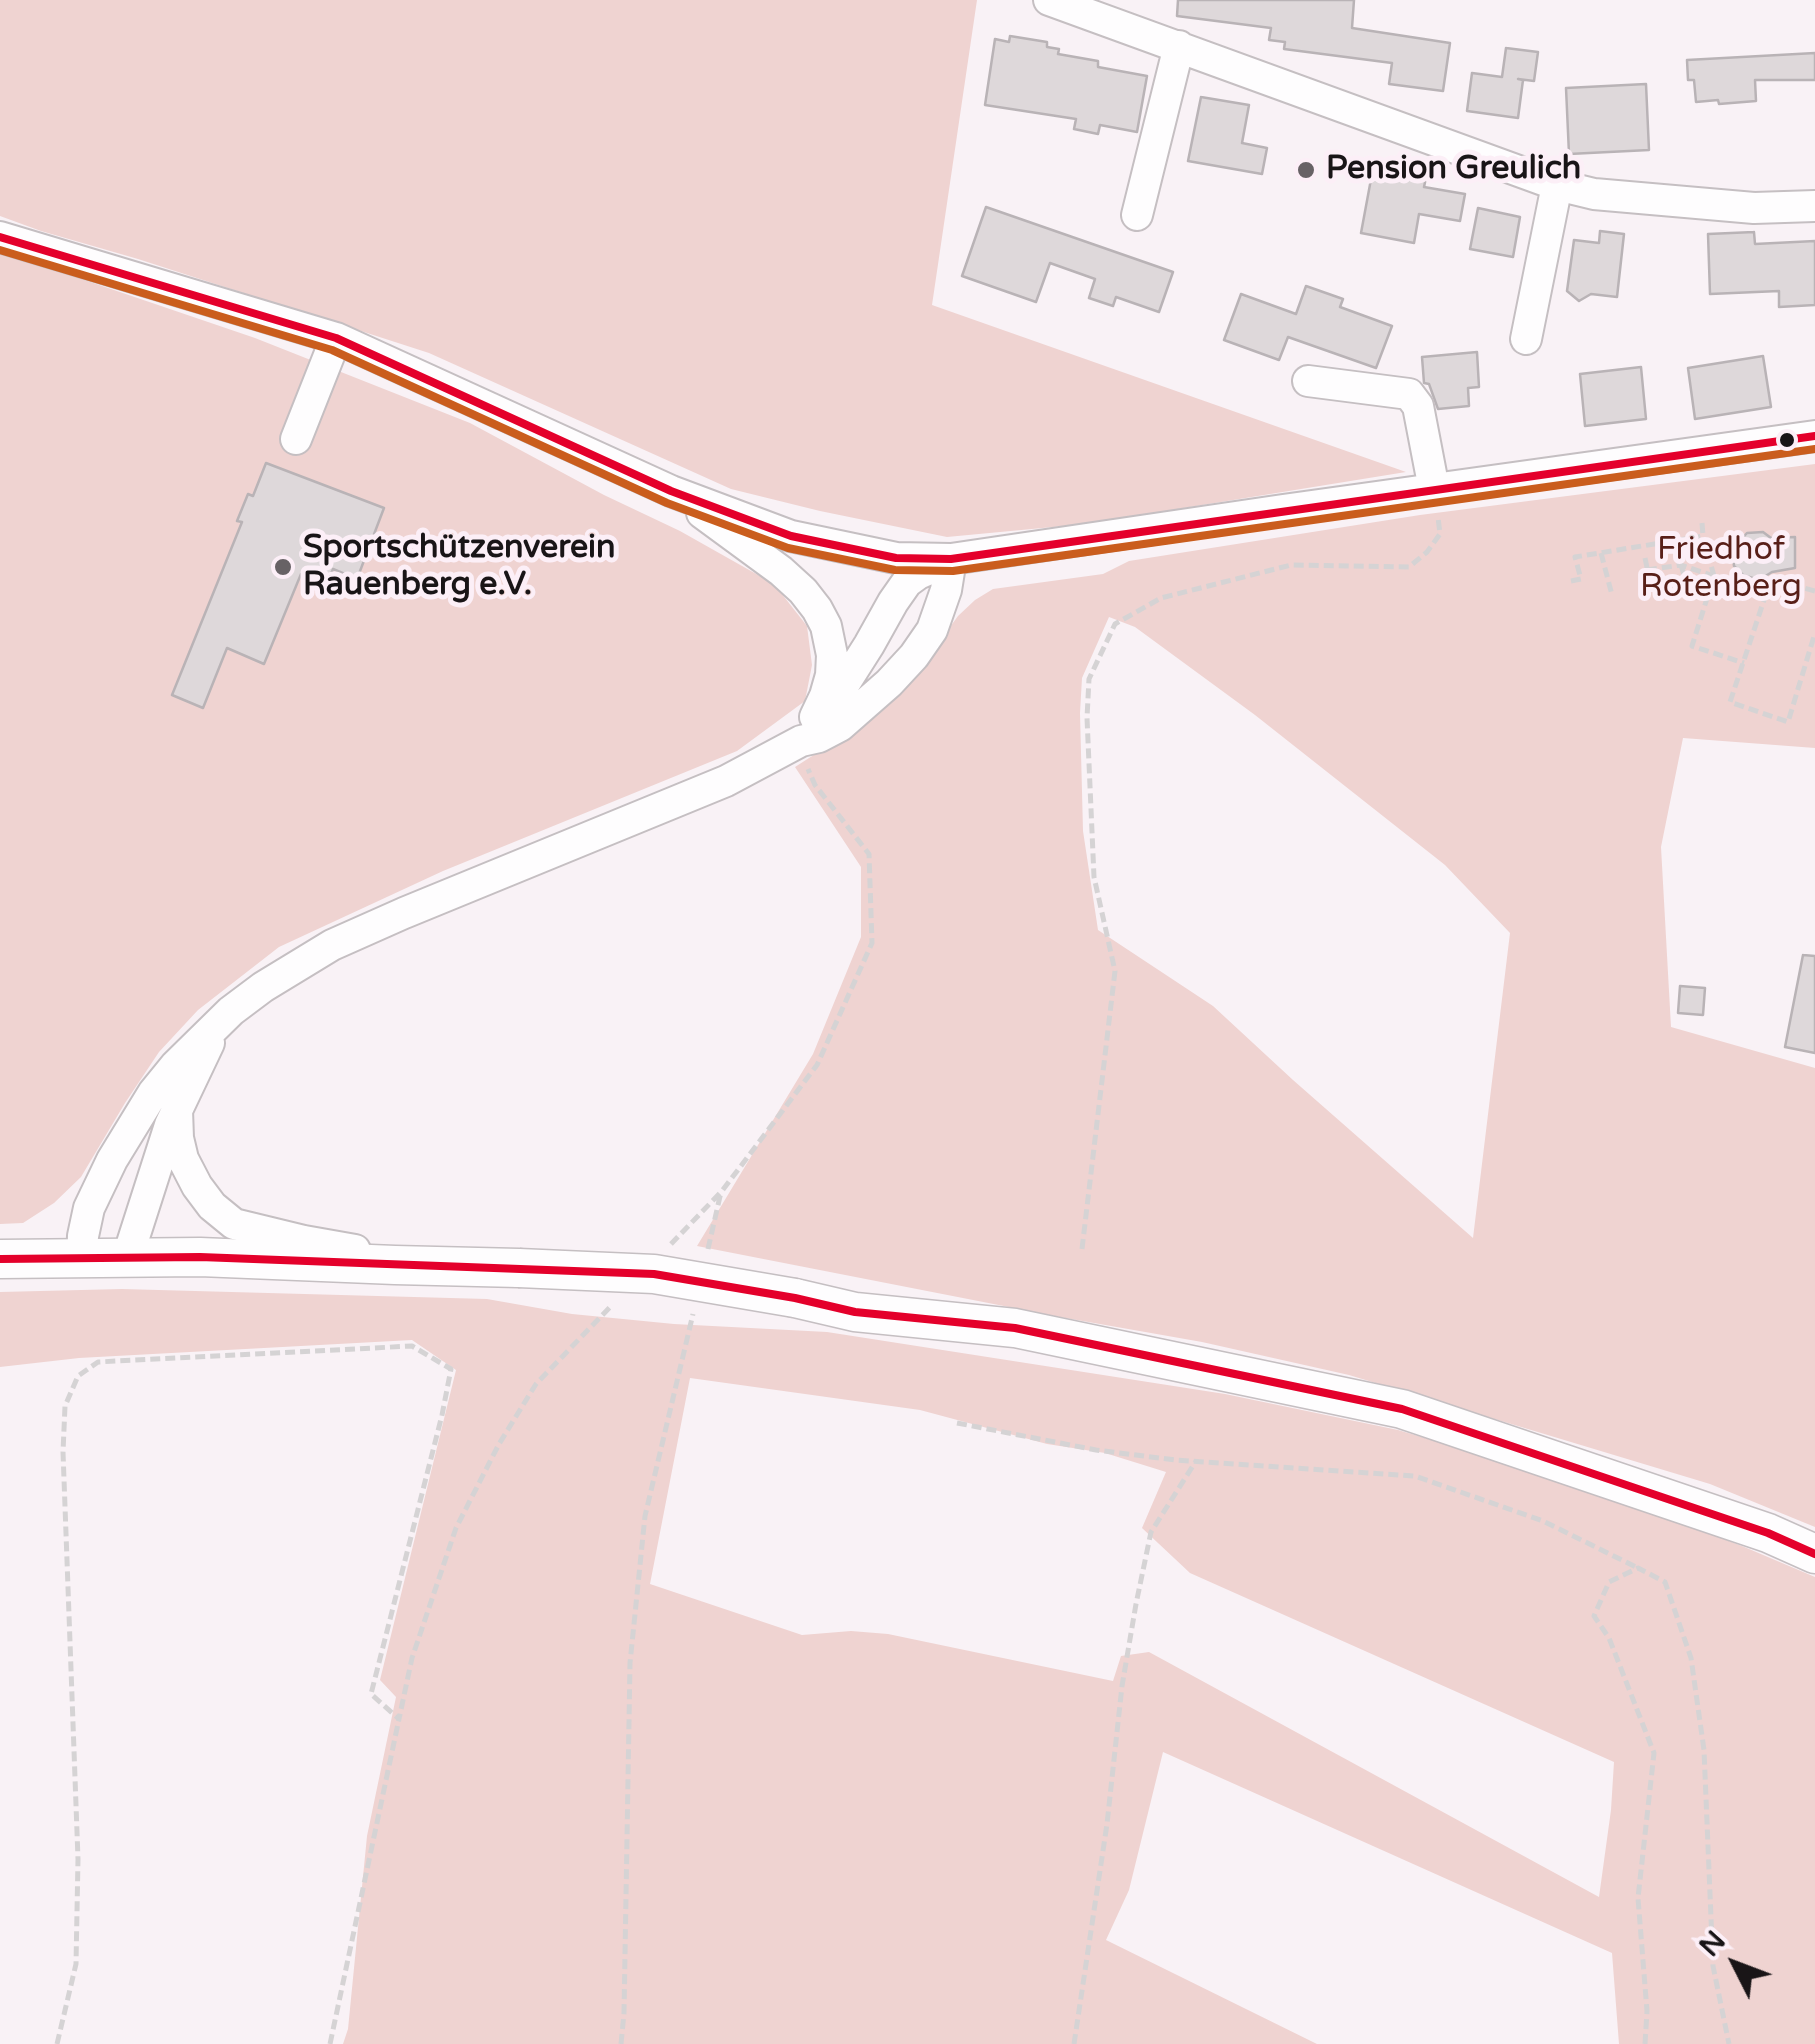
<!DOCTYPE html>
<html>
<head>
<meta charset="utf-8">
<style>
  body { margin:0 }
  #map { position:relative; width:1815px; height:2044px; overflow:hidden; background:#f9f2f6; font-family:"Varela Round",sans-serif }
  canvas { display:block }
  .north { position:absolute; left:1685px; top:1914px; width:100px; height:100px; -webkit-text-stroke:8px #fceff7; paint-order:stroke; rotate:312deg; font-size:28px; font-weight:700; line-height:40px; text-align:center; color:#191517 }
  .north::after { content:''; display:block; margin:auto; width:35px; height:45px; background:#191517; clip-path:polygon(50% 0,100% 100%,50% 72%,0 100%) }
</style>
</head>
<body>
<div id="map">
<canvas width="1815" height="2044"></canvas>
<div class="north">N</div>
</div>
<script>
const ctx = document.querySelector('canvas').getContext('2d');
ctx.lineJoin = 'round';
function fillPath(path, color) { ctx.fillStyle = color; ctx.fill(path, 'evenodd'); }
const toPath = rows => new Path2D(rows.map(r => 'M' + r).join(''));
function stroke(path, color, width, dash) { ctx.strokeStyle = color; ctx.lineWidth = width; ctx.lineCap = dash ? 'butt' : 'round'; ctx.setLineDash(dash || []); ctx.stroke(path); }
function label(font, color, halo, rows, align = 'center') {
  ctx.font = font + ' "Varela Round",sans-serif'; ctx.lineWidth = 10; ctx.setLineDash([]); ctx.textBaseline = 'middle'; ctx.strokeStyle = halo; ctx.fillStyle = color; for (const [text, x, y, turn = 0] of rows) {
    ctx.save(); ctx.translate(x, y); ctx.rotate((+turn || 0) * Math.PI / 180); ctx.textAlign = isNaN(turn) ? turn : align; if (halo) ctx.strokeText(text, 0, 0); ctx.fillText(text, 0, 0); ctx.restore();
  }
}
const green = toPath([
  [0,0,977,0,932,305,1406,472,1085,524,947,537,820,511,731,489,429,353,138,259,41,231,0,216],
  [0,253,20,258,255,338,470,423,604,495,680,531,774,584,807,626,812,665,805,701,737,751,443,871,279,947,198,1010,159,1052,125,1103,81,1177,54,1203,23,1223,0,1224],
  [1815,464,1815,748,1683,738,1661,847,1671,1027,1815,1068,1815,1527,1710,1484,1349,1375,1202,1342,1060,1317,697,1246,813,1054,861,937,861,867,795,767,848,733,942,638,958,616,975,600,993,589,1103,574,1129,561,1420,515],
  [1109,617,1135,627,1255,715,1445,865,1510,933,1473,1238,1293,1080,1213,1006,1098,930,1083,831,1080,713,1082,678],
  [122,1289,487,1299,572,1314,674,1324,827,1332,1225,1394,1398,1430,1472,1452,1631,1504,1742,1546,1815,1577,1815,2044,1619,2044,1612,1953,1163,1752,1129,1890,1106,1940,1317,2044,343,2044,348,2029,367,1836,396,1697,380,1680,456,1370,412,1340,79,1358,0,1367,0,1292],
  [690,1378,920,1410,1047,1444,1105,1453,1166,1472,1142,1528,1190,1573,1614,1762,1611,1810,1599,1897,1149,1652,1121,1656,1113,1681,888,1634,851,1631,802,1635,650,1584]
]);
const building = toPath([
  [1178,0,1354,0,1352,28,1450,43,1443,91,1389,84,1392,63,1284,49,1285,42,1269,40,1271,28,1177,16,1178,0],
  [1010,36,1047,42,1047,47,1059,49,1058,54,1098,61,1098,67,1147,76,1137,132,1100,125,1098,134,1074,129,1076,119,985,105,995,39,1009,42,1010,36],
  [1506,48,1538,52,1534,81,1518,79,1523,80,1518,118,1467,111,1472,73,1502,77,1506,48],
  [1815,53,1815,80,1755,80,1756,101,1719,104,1718,100,1696,102,1694,80,1688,80,1687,60,1815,53],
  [1646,84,1649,150,1569,154,1566,88,1646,84],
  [1201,97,1249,105,1242,143,1267,148,1262,174,1188,161,1201,97],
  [1374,163,1427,173,1424,187,1465,194,1460,221,1419,214,1414,243,1361,233,1374,163],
  [986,207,1173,272,1159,312,1116,297,1113,306,1089,298,1095,279,1050,263,1036,302,962,276,986,207],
  [1478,208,1520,217,1513,257,1470,249,1478,208],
  [1600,231,1624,234,1617,297,1591,294,1579,301,1567,291,1574,240,1599,243,1600,231],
  [1754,232,1755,244,1815,241,1815,305,1779,307,1779,291,1710,294,1708,234,1754,232],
  [1306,286,1343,299,1340,307,1392,326,1376,368,1288,337,1279,360,1224,340,1241,294,1296,314,1306,286],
  [1477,352,1479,387,1468,388,1469,406,1438,409,1429,384,1424,383,1422,357,1477,352],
  [1763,356,1771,407,1695,419,1688,368,1763,356],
  [1641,367,1646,419,1585,426,1580,374,1641,367],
  [266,463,384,508,357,579,333,569,327,584,301,574,264,664,227,648,203,708,172,695,242,522,237,521,248,494,253,496,266,463],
  [1763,532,1771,538,1795,537,1795,568,1772,572,1759,580,1743,575,1734,566,1732,549,1747,533,1763,532],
  [1803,955,1815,956,1815,1053,1785,1047,1803,955],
  [1680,986,1705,988,1703,1015,1678,1013,1680,986]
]);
const path = toPath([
  [1702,523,1703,536,1714,576,1758,586,1769,580],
  [1601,553,1612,595],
  [1645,558,1650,582],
  [1681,565,1686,582],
  [1647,570,1681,565,1714,576,1692,646,1744,663],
  [1571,581,1581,579,1575,557,1703,536],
  [1815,591,1771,579,1730,702,1788,722,1815,633],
  [671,1244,722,1191,817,1065,872,943,869,854,815,785,808,769],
  [708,1249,721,1192],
  [1082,1249,1115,971,1094,877,1087,718,1089,679,1115,624,1161,598,1291,565,1409,567,1427,552,1440,534,1438,517],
  [957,1423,1096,1450,1175,1460,1415,1476,1543,1521,1638,1568],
  [57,2044,76,1964,78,1859,63,1452,65,1406,78,1376,98,1362,412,1346,451,1369,442,1415,371,1694,399,1719,412,1658,456,1528,499,1444,536,1384,611,1306],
  [330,2044,399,1719],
  [621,2044,624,2013,630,1663,645,1516,693,1314],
  [1074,2044,1107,1824,1122,1686,1136,1604,1151,1532,1196,1461],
  [1645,2044,1647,2011,1638,1898,1654,1753,1609,1638,1594,1616,1609,1582,1638,1568,1665,1582,1691,1658,1704,1750,1713,1966,1729,2044]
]);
const minor = toPath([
  [1049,0,1557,185,1594,194,1754,208,1815,206],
  [1137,215,1179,46],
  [0,237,336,338,671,491,791,536,896,558,951,559,1283,510,1815,436],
  [1526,339,1557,185],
  [1308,381,1409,394,1418,406,1434,489],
  [296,439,336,338],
  [702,513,781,571,803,591,817,609,826,626,832,655,831,675,825,696,815,717],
  [829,702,843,686,869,645,893,602,907,582,918,574,947,561],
  [177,1110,178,1138,183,1159,197,1186,212,1206,234,1224,304,1241,355,1250],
  [82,1259,83,1236,89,1208,112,1160,153,1093,175,1066,231,1011,263,987,332,945,404,913,726,781,801,741,819,737,840,726,889,683,914,656,932,630,946,590,951,559],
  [127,1259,170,1125,209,1043]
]);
const major = toPath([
  [0,1259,200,1257,395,1265,519,1268],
  [795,1298,855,1312,1015,1328,1402,1409,1768,1533,1815,1554]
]);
const majorBridge = toPath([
  [519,1268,654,1274,795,1298]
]);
const bus1 = toPath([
  [0,237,336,338,671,491,791,536,896,558,951,559,1815,436],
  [0,1259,200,1257,654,1274,795,1298,855,1312,1015,1328,1402,1409,1768,1533,1815,1554]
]);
const bus2 = toPath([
  [0,250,332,350,667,503,788,548,895,570,953,571,1815,449]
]);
const markers = [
  [1306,170,10,"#676265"],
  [1787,440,9,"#191517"],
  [283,567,10,"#676265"]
];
const poiNames = [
  ["Pension Greulich",1326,170],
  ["Sportschützenverein",303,549],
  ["Rauenberg e.V.",303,586]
];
const parkNames = [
  ["Friedhof",1721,551],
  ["Rotenberg",1721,588]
];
fillPath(green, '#efd3d1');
fillPath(building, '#ded8da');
stroke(building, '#b9b3b6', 2.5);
stroke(minor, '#c5bfc2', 34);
stroke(major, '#c5bfc2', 41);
stroke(path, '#d5d3d4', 5, [10, 5]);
stroke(minor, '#fefdfe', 30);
stroke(major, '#fefdfe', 38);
stroke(majorBridge, '#c5bfc2', 41, []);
stroke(majorBridge, '#fefdfe', 38);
stroke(bus1, '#e4002b', 8);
stroke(bus2, '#ca5d1d', 8);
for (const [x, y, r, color] of markers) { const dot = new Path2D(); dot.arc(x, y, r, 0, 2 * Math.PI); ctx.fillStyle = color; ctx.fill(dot); stroke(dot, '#fceff7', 4); }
label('bold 32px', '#191517', '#fceff7', poiNames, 'left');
label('32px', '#581f18', '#fceff7', parkNames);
</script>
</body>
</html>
